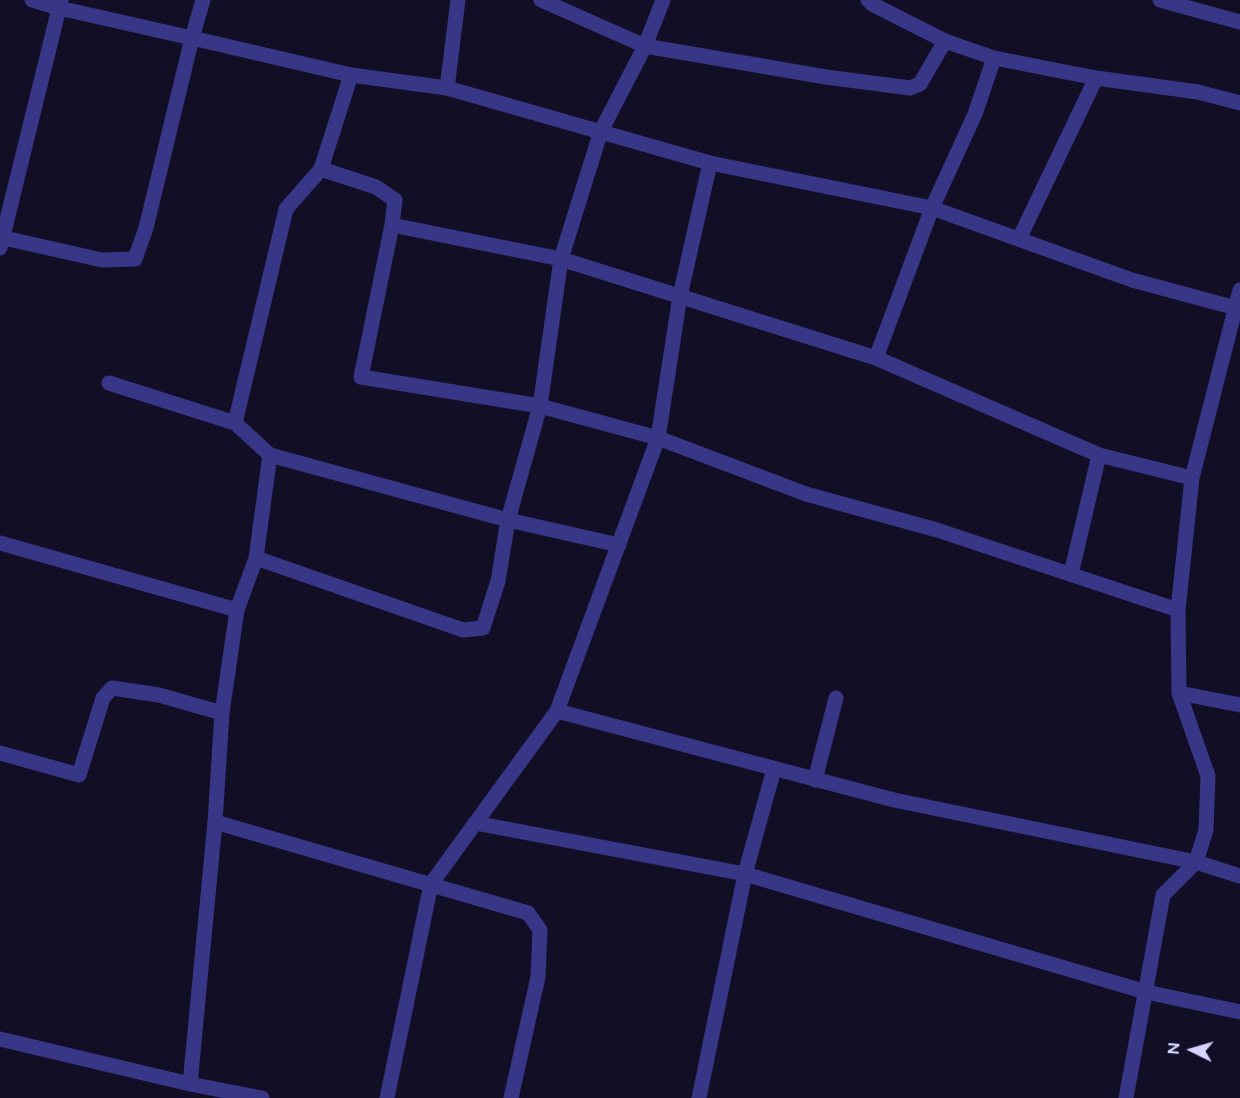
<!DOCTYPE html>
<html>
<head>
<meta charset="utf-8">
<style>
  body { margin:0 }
  #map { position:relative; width:1240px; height:1098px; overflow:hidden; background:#120e26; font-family:Figtree,sans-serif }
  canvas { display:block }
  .north { position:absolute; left:1162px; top:1020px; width:60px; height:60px; -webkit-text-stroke:4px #120e26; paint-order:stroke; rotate:275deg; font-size:16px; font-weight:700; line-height:24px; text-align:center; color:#d7d3ff }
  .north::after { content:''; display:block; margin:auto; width:21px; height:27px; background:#d7d3ff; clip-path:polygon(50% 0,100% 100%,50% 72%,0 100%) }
</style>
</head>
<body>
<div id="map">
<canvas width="1240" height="1098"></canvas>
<div class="north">N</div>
</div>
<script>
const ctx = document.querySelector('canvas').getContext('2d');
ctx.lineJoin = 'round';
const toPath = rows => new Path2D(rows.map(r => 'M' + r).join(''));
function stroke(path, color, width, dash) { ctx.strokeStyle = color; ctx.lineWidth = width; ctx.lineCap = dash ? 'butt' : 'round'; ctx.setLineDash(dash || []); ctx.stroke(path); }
const street = toPath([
  [203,0,192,38,351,75],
  [541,0,645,46,826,77,910,88,920,84,945,41],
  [663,0,645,46,601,131,561,259,540,406,658,438,806,494,937,530,1178,610],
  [868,0,872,4,945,41,994,58,1096,78,1198,92,1240,103],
  [1160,0,1240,22],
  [994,58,975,114,932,208,876,358,1099,455,1192,478],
  [447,88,458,0],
  [321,169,376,187,395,200,392,225],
  [0,237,102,260,135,259,146,228,192,38,59,8,32,0],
  [1019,239,1096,78],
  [0,248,61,0],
  [109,383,235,423],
  [270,455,508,520,619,545],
  [0,543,237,610],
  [256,558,463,630,483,628,498,581,508,520,540,406,361,377,392,225,561,259,876,358],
  [1071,574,1099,455],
  [1179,693,1240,705],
  [557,711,894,800,1196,862,1240,876],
  [0,753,79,775,103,698,112,688,159,695,222,713],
  [815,780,836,698],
  [215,822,222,713,237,610,256,558,270,455,235,423,286,209,321,169,351,75,447,88,710,163],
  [475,823,745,874,1146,992,1240,1012],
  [0,1039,190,1084,215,822,528,913,540,930,538,977,511,1098],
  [190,1084,262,1098],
  [387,1098,431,884,557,711,658,438,680,296,710,163,932,208,1132,280,1236,308],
  [699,1098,745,874,774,769],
  [1126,1098,1163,895,1196,862,1206,830,1208,776,1179,693,1178,610,1192,478,1240,290]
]);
stroke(street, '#383787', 15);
</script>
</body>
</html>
